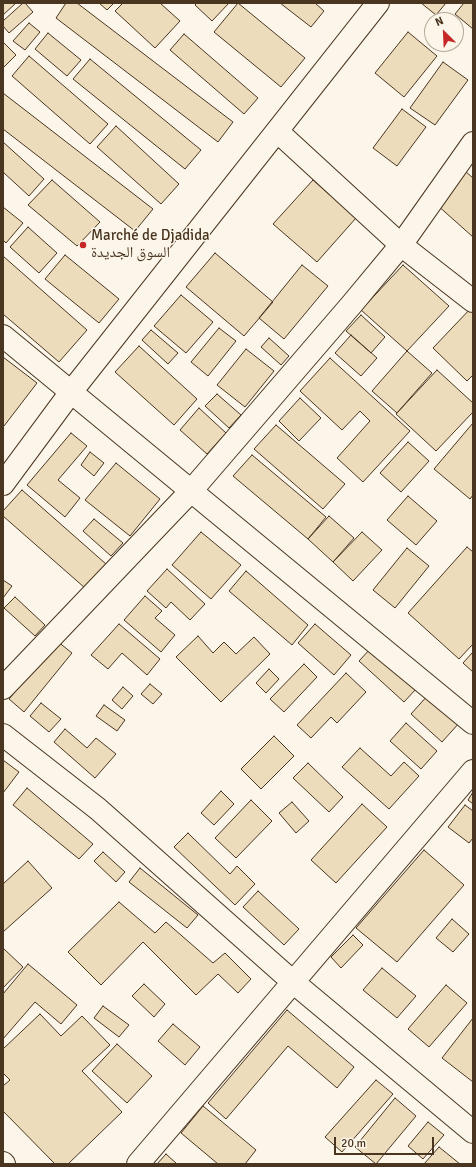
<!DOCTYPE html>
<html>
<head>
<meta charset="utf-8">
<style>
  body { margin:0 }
  #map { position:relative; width:476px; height:1167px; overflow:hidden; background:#fbf6e9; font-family:Signika,sans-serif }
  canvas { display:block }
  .frame { position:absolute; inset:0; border:4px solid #4a3520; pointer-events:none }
  .north { position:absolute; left:424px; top:12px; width:40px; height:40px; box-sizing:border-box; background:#fbf6e9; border:1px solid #b4a999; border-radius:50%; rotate:336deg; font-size:11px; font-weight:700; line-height:16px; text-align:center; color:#4a3520 }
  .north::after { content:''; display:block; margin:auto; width:14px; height:18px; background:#c62828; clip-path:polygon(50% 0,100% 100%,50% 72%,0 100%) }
  .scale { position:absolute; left:334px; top:1137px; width:100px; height:18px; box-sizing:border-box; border:2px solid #4a3520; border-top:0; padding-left:5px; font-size:12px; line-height:14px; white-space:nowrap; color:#4a3520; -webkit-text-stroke:3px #fbf6e9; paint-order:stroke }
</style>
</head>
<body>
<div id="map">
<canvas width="476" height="1167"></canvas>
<div class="frame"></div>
<div class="north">N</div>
<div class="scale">20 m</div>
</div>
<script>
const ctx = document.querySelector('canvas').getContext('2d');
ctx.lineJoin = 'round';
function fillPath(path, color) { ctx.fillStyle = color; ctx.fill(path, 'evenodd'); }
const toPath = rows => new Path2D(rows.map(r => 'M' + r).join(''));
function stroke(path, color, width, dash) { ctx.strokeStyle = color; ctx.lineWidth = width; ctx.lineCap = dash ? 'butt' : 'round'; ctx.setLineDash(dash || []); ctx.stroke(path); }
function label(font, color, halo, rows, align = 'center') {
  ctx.font = font + ' Signika,"Noto Naskh Arabic",sans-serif'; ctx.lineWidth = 3; ctx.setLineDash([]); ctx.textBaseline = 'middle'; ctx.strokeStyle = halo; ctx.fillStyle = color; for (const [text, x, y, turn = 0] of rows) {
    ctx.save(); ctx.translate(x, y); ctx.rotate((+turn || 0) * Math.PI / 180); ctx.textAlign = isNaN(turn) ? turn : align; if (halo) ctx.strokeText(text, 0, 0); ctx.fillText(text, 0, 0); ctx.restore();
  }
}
const building = toPath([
  [3,3,16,3,3,15,3,3],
  [23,3,25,3,33,12,9,33,3,26,3,21,23,3],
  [66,3,77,3,233,122,218,142,56,18,66,3],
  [99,3,114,3,107,10,99,3],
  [123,3,160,3,180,21,155,48,115,11,123,3],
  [197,3,229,3,212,21,195,5,197,3],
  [238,3,305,58,281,87,214,32,238,3],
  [280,3,315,3,324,11,311,27,280,3],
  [421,3,446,3,436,15,421,3],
  [464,3,473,3,473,29,455,14,464,3],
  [29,23,40,32,25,50,13,41,29,23],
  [408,32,437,56,404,97,375,73,408,32],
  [48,33,81,60,67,76,35,49,48,33],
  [184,34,258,98,244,114,170,50,184,34],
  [3,42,16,55,3,68,3,42],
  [29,56,108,124,90,144,12,76,29,56],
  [90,59,201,150,185,169,73,79,90,59],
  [443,62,468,80,435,125,410,108,443,62],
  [3,93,153,209,135,231,3,129,3,93],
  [402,109,426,127,397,166,373,148,402,109],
  [116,126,179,184,161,204,97,147,116,126],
  [3,142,44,179,29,196,3,172,3,142],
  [465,171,473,178,473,237,436,204,465,171],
  [52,180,100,222,77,246,28,205,52,180],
  [313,180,356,218,317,262,273,224,313,180],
  [3,207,23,223,6,243,3,240,3,207],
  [28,227,57,253,39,273,10,247,28,227],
  [215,253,273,302,244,336,186,287,215,253],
  [65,255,119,299,99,323,45,279,65,255],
  [3,256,87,330,59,362,3,314,3,256],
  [302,265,328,286,284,339,259,318,302,265],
  [403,265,449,306,407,351,361,310,403,265],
  [181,295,213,322,186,353,154,326,181,295],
  [472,307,473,308,473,375,467,381,433,348,472,307],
  [361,315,385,337,371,353,346,331,361,315],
  [219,328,236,341,208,376,191,362,219,328],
  [151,330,178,353,168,364,142,340,151,330],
  [351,335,377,358,361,376,335,353,351,335],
  [269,338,289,356,281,365,261,347,269,338],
  [139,346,197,399,174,425,115,372,139,346],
  [246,349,274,371,245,407,217,385,246,349],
  [407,351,432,373,397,413,372,391,407,351],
  [3,357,37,383,4,426,3,425,3,357],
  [330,358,410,431,363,482,337,458,370,421,360,411,342,430,300,391,330,358],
  [437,370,473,403,473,412,436,451,396,414,437,370],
  [217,394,241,415,229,428,205,406,217,394],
  [300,398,321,418,299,441,279,421,300,398],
  [199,408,226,433,207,454,180,430,199,408],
  [473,423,473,495,470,499,434,469,473,423],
  [276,425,345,484,323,509,254,449,276,425],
  [71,433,87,446,58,480,80,498,65,517,27,485,71,433],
  [408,442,429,461,401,492,380,473,408,442],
  [90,452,104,463,94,476,81,465,90,452],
  [252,455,326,517,308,539,233,476,252,455],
  [116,463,160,499,130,536,85,500,116,463],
  [22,490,106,564,85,588,3,516,3,511,22,490],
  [408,496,437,521,416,545,387,520,408,496],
  [329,516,354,538,333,562,308,539,329,516],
  [94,519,123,543,111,556,83,531,94,519],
  [201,532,241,565,211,599,172,565,201,532],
  [362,532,382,550,353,581,333,562,362,532],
  [467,547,473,552,473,644,459,659,408,613,467,547],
  [407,548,429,566,395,608,373,590,407,548],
  [167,569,205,604,190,620,171,602,166,608,147,591,167,569],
  [246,571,308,625,292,645,229,591,246,571],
  [3,580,12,586,3,598,3,580],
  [145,596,162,611,155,618,175,635,161,652,124,620,145,596],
  [15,597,45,625,35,636,4,608,15,597],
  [119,624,160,659,147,675,122,653,108,669,91,655,119,624],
  [315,624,351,655,334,675,298,643,315,624],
  [198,636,213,653,224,642,236,654,254,637,270,654,221,702,176,657,198,636],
  [57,641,72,653,24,712,9,699,57,641],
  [371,648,416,689,404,702,359,661,371,648],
  [473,652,473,672,463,663,473,652],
  [304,664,317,677,284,712,270,699,304,664],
  [269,669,279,679,266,693,256,683,269,669],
  [346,673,366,692,337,723,331,717,311,738,297,725,346,673],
  [150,684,162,694,153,704,141,694,150,684],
  [123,687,133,696,122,709,112,700,123,687],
  [429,694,460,722,442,742,411,714,429,694],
  [41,703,61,719,49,732,30,716,41,703],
  [104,705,125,720,117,731,96,716,104,705],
  [406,723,437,751,421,769,390,741,406,723],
  [65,729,87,748,96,738,116,754,95,778,54,742,65,729],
  [274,736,294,756,261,789,241,769,274,736],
  [360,748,391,776,404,762,419,776,389,809,342,767,360,748],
  [3,760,19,772,3,793,3,760],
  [308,763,343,797,329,812,293,778,308,763],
  [27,788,93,844,79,859,13,805,27,788],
  [221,791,234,804,214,825,201,813,221,791],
  [473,792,473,804,468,800,473,792],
  [251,800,272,821,236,858,215,838,251,800],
  [292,802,309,821,296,833,279,813,292,802],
  [362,804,387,827,336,883,311,860,362,804],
  [465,805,473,811,473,838,469,843,448,827,465,805],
  [188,833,230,874,237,866,255,884,235,905,174,847,188,833],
  [424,850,464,885,397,962,356,928,424,850],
  [103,852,125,872,116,882,94,861,103,852],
  [28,861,52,888,3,932,3,884,28,861],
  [140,868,198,915,187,928,129,882,140,868],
  [258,891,299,929,284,945,243,907,258,891],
  [119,902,155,933,166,922,213,963,225,953,251,979,238,993,218,974,196,995,143,942,101,985,68,952,119,902],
  [452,919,469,934,453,952,436,938,452,919],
  [353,935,363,945,341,968,331,957,353,935],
  [3,948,23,967,3,988,3,948],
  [28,964,77,1005,61,1024,35,1002,3,1039,3,994,28,964],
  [382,968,416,996,397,1018,363,990,382,968],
  [144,984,165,1004,154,1017,132,996,144,984],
  [446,985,467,1003,429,1047,408,1029,446,985],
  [103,1006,129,1025,119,1037,94,1018,103,1006],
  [287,1010,354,1067,337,1088,288,1046,226,1119,208,1103,287,1010],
  [40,1014,61,1036,82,1016,110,1045,82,1071,122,1112,68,1164,55,1164,3,1111,3,1086,10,1080,3,1073,3,1049,40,1014],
  [473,1018,473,1082,442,1058,473,1018],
  [173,1024,200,1047,185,1065,158,1041,173,1024],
  [117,1044,152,1076,127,1103,92,1071,117,1044],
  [376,1080,393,1094,342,1152,325,1137,376,1080],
  [395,1098,416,1116,376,1164,355,1147,395,1098],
  [203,1106,256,1150,245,1164,218,1164,181,1133,203,1106],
  [428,1122,444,1135,423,1159,408,1146,428,1122],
  [439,1147,460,1164,424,1164,439,1147],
  [166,1154,177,1164,157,1164,166,1154]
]);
const street = toPath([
  [277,131,401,245,473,301],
  [3,484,71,392,378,3],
  [3,688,191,491,352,304,401,245,473,143],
  [3,735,98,809,293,982,473,1132],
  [3,1163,4,1164],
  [138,1164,473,771]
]);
const secondary = toPath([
  [3,336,473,723]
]);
const markers = [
  [83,245,4,"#c62828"]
];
const poiNames = [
  ["Marché de Djadida",91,236],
  ["السوق الجديدة",91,253]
];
fillPath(building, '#ecdcbc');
stroke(building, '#4a3520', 1);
stroke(street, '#4a3520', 24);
stroke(secondary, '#4a3520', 24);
stroke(street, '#fbf6e9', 22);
stroke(secondary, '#fbf6e9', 22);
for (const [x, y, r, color] of markers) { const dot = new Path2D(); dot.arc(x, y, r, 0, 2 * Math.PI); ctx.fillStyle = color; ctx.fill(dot); stroke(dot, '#fbf6e9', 1.5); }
label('15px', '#4a3520', '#fbf6e9', poiNames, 'left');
</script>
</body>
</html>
